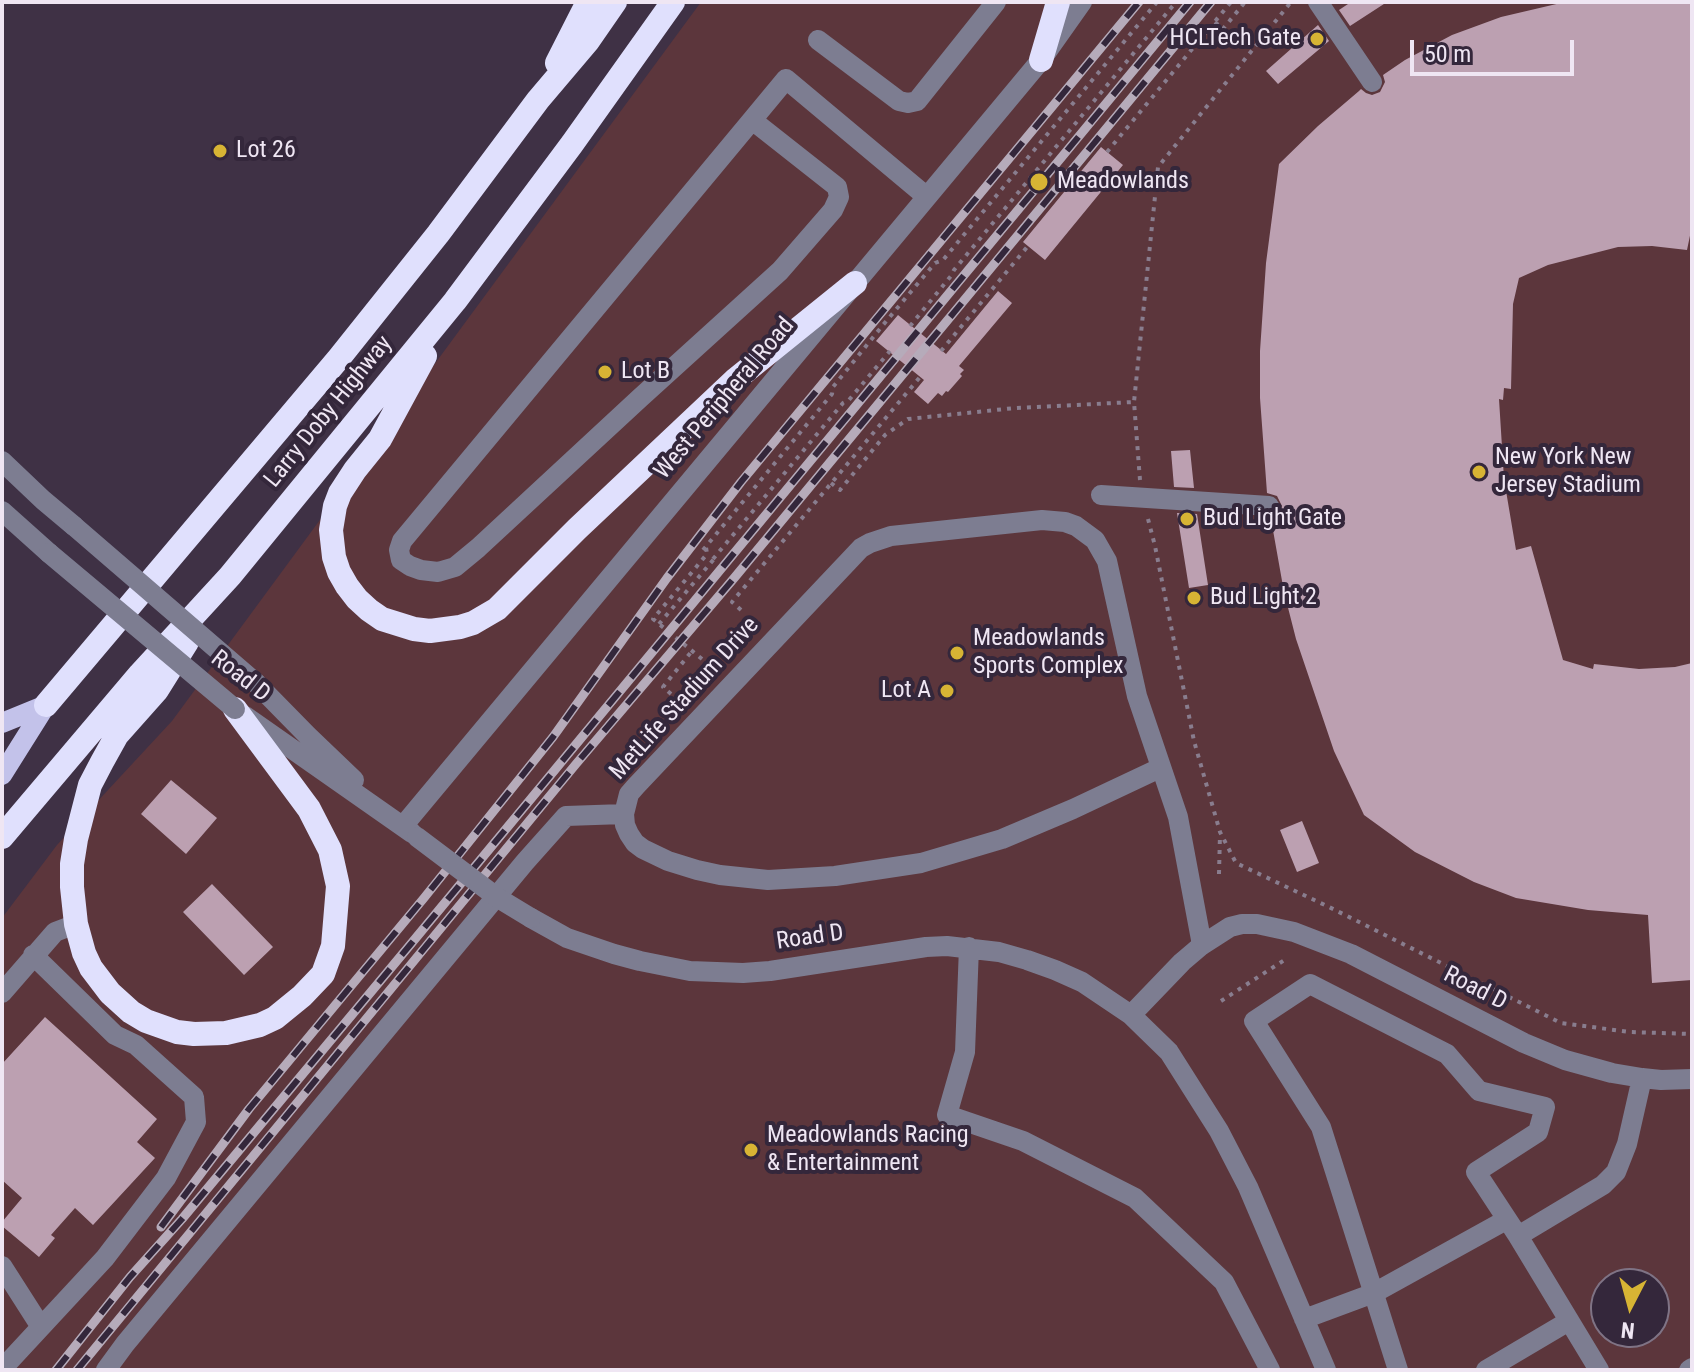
<!DOCTYPE html>
<html>
<head>
<meta charset="utf-8">
<style>
  body { margin:0 }
  #map { position:relative; width:1694px; height:1372px; overflow:hidden; background:#3f3145; font-family:"Roboto Condensed",sans-serif }
  canvas { display:block }
  .frame { position:absolute; inset:0; border:4px solid #efe6f3; pointer-events:none }
  .north { position:absolute; left:1590px; top:1268px; width:80px; height:80px; box-sizing:border-box; background:#34273b; border:2px solid #7f7385; border-radius:50%; rotate:186deg; font-size:22px; font-weight:700; line-height:32px; text-align:center; color:#efe6f3 }
  .north::after { content:''; display:block; margin:auto; width:28px; height:36px; background:#d7b434; clip-path:polygon(50% 0,100% 100%,50% 72%,0 100%) }
  .scale { position:absolute; left:1410px; top:40px; width:164px; height:36px; box-sizing:border-box; border:4px solid #efe6f3; border-top:0; padding-left:10px; font-size:24px; line-height:28px; white-space:nowrap; color:#efe6f3; -webkit-text-stroke:6px #34273b; paint-order:stroke }
</style>
</head>
<body>
<div id="map">
<canvas width="1694" height="1372"></canvas>
<div class="frame"></div>
<div class="north">N</div>
<div class="scale">50 m</div>
</div>
<script>
const ctx = document.querySelector('canvas').getContext('2d');
ctx.lineJoin = 'round';
function fillPath(path, color) { ctx.fillStyle = color; ctx.fill(path, 'evenodd'); }
const toPath = rows => new Path2D(rows.map(r => 'M' + r).join(''));
function stroke(path, color, width, dash) { ctx.strokeStyle = color; ctx.lineWidth = width; ctx.lineCap = dash ? 'butt' : 'round'; ctx.setLineDash(dash || []); ctx.stroke(path); }
function label(font, color, halo, rows, align = 'center') {
  ctx.font = font + ' "Roboto Condensed",sans-serif'; ctx.lineWidth = 8; ctx.setLineDash([]); ctx.textBaseline = 'middle'; ctx.strokeStyle = halo; ctx.fillStyle = color; for (const [text, x, y, turn = 0] of rows) {
    ctx.save(); ctx.translate(x, y); ctx.rotate((+turn || 0) * Math.PI / 180); ctx.textAlign = isNaN(turn) ? turn : align; if (halo) ctx.strokeText(text, 0, 0); ctx.fillText(text, 0, 0); ctx.restore();
  }
}
const green = toPath([
  [701,2,1692,2,1692,1370,2,1370,2,918,57,845,172,721],
  [1606,1284,1654,1284,1654,1332,1606,1332]
]);
const building = toPath([
  [1351,2,1387,2,1350,26,1339,10],
  [1565,2,1692,2,1692,226,1687,250,1652,246,1618,247,1548,265,1519,278,1513,304,1511,389,1504,388,1503,400,1499,399,1504,479,1516,550,1531,546,1563,660,1593,669,1594,664,1639,669,1675,667,1692,663,1692,980,1652,983,1648,915,1588,910,1516,898,1474,882,1415,852,1364,815,1334,751,1296,639,1284,592,1271,519,1279,514,1282,506,1277,496,1267,493,1260,398,1260,351,1266,263,1279,164,1318,126,1359,91,1361,89,1366,93,1372,95,1380,92,1385,82,1383,75,1405,60,1452,35,1501,17],
  [1318,25,1329,41,1278,84,1266,71],
  [1101,147,1123,165,1045,260,1023,242],
  [998,291,1012,303,959,366,964,370,960,374,962,376,948,392,946,391,942,396,938,393,928,404,914,392,924,380,876,341,898,315,946,354],
  [1190,450,1194,488,1174,487,1171,451],
  [1177,513,1197,514,1208,585,1189,588],
  [171,780,217,818,186,854,141,814],
  [1302,821,1319,863,1297,872,1280,830],
  [212,884,273,947,244,975,183,912],
  [45,1017,157,1119,137,1142,155,1158,93,1225,75,1208,51,1235,55,1238,39,1257,2,1226,2,1222,22,1198,2,1180,2,1064]
]);
const path = toPath([
  [1215,22,1223,29,1245,2],
  [1107,152,1231,2],
  [910,326,951,276,954,270,1176,2],
  [941,351,1028,246],
  [1140,480,1134,402,1158,167,1291,2],
  [831,483,840,490,885,435,908,419,1015,408,1134,402],
  [1148,519,1155,546,1194,741,1220,832,1236,863,1329,907,1561,1023,1630,1032,1692,1034],
  [703,550,832,394,833,387,883,325,935,263,943,260,1157,2],
  [713,559,843,403,849,400,890,351],
  [741,610,732,602,920,377],
  [659,624,714,559],
  [702,659,653,619,707,554,706,547],
  [671,694,663,687,692,651],
  [1219,874,1220,834],
  [1221,1001,1286,959]
]);
const minor = toPath([
  [1318,2,1372,82],
  [818,40,899,101,908,103,917,101,996,2],
  [752,120,837,187,839,197,833,210,780,271,640,398,478,548,455,567,438,572,421,570,410,566,401,560,399,550,402,541,752,120,786,79,927,197],
  [2,461,43,500,74,526],
  [1101,495,1269,506],
  [2,511,49,553],
  [256,683,308,736,354,780],
  [245,716,412,833],
  [1160,768,1073,809,1002,839,921,863,835,876,768,880,720,875,697,870,668,861,643,849,635,843,629,834,625,825,624,814,629,794,636,786,861,548,870,543,891,536,1042,520,1065,522,1076,526,1095,540,1107,561,1137,696,1178,817,1202,945],
  [403,826,1041,60,1082,2],
  [531,918,567,938,614,954,640,961,690,971,743,973,770,971,926,947,947,946,999,952,1027,960,1055,970,1082,982,1131,1015,1169,1052,1219,1131,1248,1187,1326,1370],
  [969,947,965,1052,947,1115,1023,1141,1135,1198,1224,1282,1270,1370],
  [2,993,55,932,76,924],
  [1131,1015,1182,962,1202,945,1230,927,1242,924,1257,924,1294,932,1351,954,1524,1043,1565,1060,1612,1073,1642,1078,1661,1080,1692,1079],
  [2,1266,41,1327,105,1258,166,1178,196,1122,194,1097,136,1045,115,1035,33,955],
  [1304,1319,1374,1293,1506,1220],
  [2,1369,41,1327],
  [106,1370,125,1344,525,862,566,816,624,814],
  [1398,1370,1321,1127,1254,1021,1310,984,1447,1054,1479,1091,1545,1107,1538,1132,1476,1172,1518,1236],
  [1486,1370,1569,1321],
  [1599,1370,1518,1236,1603,1185,1616,1172,1627,1144,1642,1078],
  [1689,1370,1692,1368]
]);
const major = toPath([
  [2,723,46,705],
  [2,775,46,705]
]);
const highway = toPath([
  [1041,60,1058,2],
  [557,63,588,2],
  [425,356,380,439,355,470,340,493,335,506,331,530,334,557,339,572,347,586,357,599,369,610,382,619,414,629,430,631,460,627,473,623,497,609,577,529,736,379,855,283],
  [187,642,157,690,117,735,102,762,90,785,76,839,72,864,72,887,76,924,84,953,91,968,110,993,131,1012,146,1021,177,1032,194,1034,226,1033,260,1025,275,1018,302,996,323,974,333,946,338,886,330,850,309,809,235,709],
  [46,705,339,358,438,234,538,100,588,41,615,2],
  [2,837,140,674,230,576,455,301,572,144,673,2]
]);
const rail = toPath([
  [161,1227,249,1109,424,898,553,737,667,578,741,482,1139,2],
  [56,1370,130,1277,182,1219,410,945,1190,2],
  [77,1370,576,764,735,577,1211,2]
]);
const minorBridge = toPath([
  [74,526,256,683],
  [49,553,235,709],
  [417,837,498,898,531,918]
]);
const markers = [
  [1317,39,8,"#d7b434"],
  [220,151,8,"#d7b434"],
  [1039,182,10,"#d7b434"],
  [605,372,8,"#d7b434"],
  [1479,472,8,"#d7b434"],
  [1187,519,8,"#d7b434"],
  [1194,598,8,"#d7b434"],
  [957,653,8,"#d7b434"],
  [947,691,8,"#d7b434"],
  [751,1150,8,"#d7b434"]
];
const poiNames = [
  ["HCLTech Gate",1301,39,"right"],
  ["Lot 26",236,151],
  ["Meadowlands",1057,182],
  ["Lot B",621,372],
  ["New York New",1495,458],
  ["Jersey Stadium",1495,486],
  ["Bud Light Gate",1203,519],
  ["Bud Light 2",1210,598],
  ["Meadowlands",973,639],
  ["Sports Complex",973,667],
  ["Lot A",931,691,"right"],
  ["Meadowlands Racing",767,1136],
  ["& Entertainment",767,1164]
];
const streetNames = [
  ["West Peripheral Road",725,399,-50],
  ["Larry Doby Highway",329,412,-51],
  ["Road D",240,677,38],
  ["MetLife Stadium Drive",685,699,-48],
  ["Road D",810,938,-8],
  ["Road D",1475,989,27]
];
fillPath(green, '#5c363c');
fillPath(building, '#bca0b1');
stroke(path, '#897d8e', 4, [4, 6]);
stroke(minor, '#7d7d91', 20);
stroke(major, '#c3c2ea', 20);
stroke(highway, '#e0e0fd', 24);
stroke(rail, '#b6abba', 9);
stroke(rail, '#34273b', 6, [18]);
stroke(minorBridge, '#7d7d91', 20);
for (const [x, y, r, color] of markers) { const dot = new Path2D(); dot.arc(x, y, r, 0, 2 * Math.PI); ctx.fillStyle = color; ctx.fill(dot); stroke(dot, '#34273b', 3); }
label('24px', '#efe6f3', '#34273b', poiNames, 'left');
label('24px', '#efe6f3', '#34273b', streetNames);
</script>
</body>
</html>
